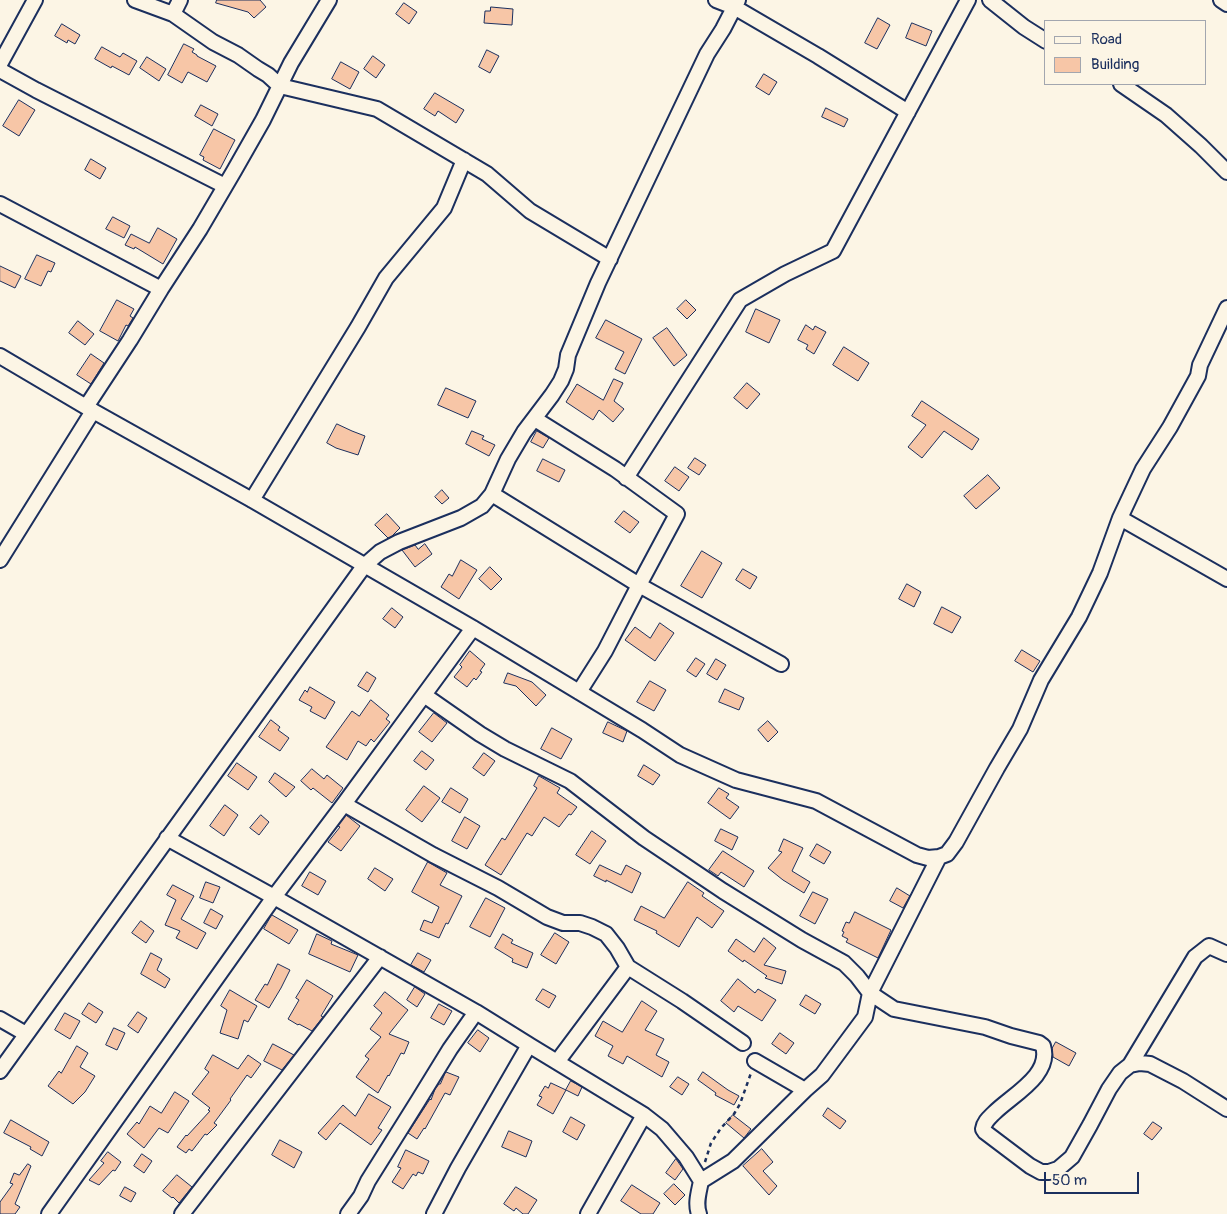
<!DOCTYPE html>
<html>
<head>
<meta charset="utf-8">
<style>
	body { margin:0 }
	#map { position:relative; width:1227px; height:1214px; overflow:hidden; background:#fcf5e5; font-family:Pangolin,sans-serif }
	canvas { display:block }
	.legend { position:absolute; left:1044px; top:20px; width:162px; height:65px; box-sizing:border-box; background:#fcf5e5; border:1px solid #a2a6af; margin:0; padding:6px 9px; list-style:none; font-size:15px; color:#1b2f5e }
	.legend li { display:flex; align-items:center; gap:10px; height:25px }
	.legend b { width:25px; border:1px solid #a2a6af }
	.scale { position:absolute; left:1044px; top:1172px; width:95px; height:22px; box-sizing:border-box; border:2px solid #1b2f5e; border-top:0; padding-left:6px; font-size:15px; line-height:18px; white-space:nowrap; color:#1b2f5e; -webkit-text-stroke:4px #fcf5e5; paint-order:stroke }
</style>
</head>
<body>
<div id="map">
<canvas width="1227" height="1214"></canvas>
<ul class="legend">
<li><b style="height:6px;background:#fcf5e5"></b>Road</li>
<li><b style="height:14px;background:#f7c6a7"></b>Building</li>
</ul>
<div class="scale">50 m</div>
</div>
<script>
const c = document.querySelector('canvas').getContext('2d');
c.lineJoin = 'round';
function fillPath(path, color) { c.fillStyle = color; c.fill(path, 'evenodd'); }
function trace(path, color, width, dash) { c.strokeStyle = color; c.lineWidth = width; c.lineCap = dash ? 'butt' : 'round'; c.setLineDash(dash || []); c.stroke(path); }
const building = new Path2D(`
	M217,0h43l6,7 -12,11 -6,-6 -32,-9z
	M404,3l13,9 -8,12 -13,-10z
	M491,7l22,2 -1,16 -28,-2 1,-12h5z
	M878,18l12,7 -13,24 -12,-6z
	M912,23l20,8 -6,15 -20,-8z
	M62,24l18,11 -5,9 -7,-4 -1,3 -12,-7z
	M184,44l10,5 -2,3 5,3v1l19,10 -9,16 -19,-10 -6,11 -14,-8z
	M102,47l18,10 3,-4 14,8 -8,14 -17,-9 -1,2 -16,-9z
	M487,50l12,6 -9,17 -11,-6z
	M373,56l12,9 -9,13 -12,-9z
	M147,57l19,12 -7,12 -19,-13z
	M341,62l18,10 -9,17 -18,-10z
	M764,74l13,8 -8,13 -13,-8z
	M435,93l29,17 -8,13 -18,-12 -3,5 -11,-7z
	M19,100l16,10 -16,26 -16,-10z
	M201,105l17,9 -6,12 -17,-10z
	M826,108l22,11 -4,8 -22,-10z
	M214,129l21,11 -15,29 -17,-9 1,-3 -4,-2z
	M91,159l15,9 -6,11 -15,-9z
	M113,217l17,9 -6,12 -18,-9z
	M158,228l19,11 -14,25 -28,-17 -1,2 -9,-4 6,-11 18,9z
	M37,255l18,8 -4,9 -3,-1 -7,15 -16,-7z
	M0,266l21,10 -6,12 -15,-7z
	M117,300l17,9 -4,7 3,2 -5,8 -2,-1 -8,16 -18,-10z
	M686,300l10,10 -9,9 -10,-10z
	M756,309l24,11 -11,23 -23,-11z
	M606,320l36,19 -17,35 -10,-5 9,-17 -28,-14z
	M78,321l16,13 -9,11 -16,-12z
	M806,325l7,5 2,-4 11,6 -12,22 -8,-5 2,-4 -10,-5z
	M667,328l20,27 -13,11 -21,-28z
	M844,347l25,16 -11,18 -25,-16z
	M91,354l13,9 -13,21 -14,-9z
	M614,379l9,4 -9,18 10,8 -11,13 -14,-12 -6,10 -27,-18 11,-18 26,16z
	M747,383l13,11 -13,15 -13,-11z
	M446,388l30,13 -8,17 -30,-13z
	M922,401l57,38 -7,11 -28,-19 -22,27 -14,-11 18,-22 -14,-9z
	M337,424l15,7 13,5 -7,19 -22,-7 -9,-5z
	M472,431l12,5 -2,3 13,6 -6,11 -23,-12z
	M537,431l12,7 -6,10 -12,-6z
	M695,458l11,7 -7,10 -11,-7z
	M543,459l22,11 -6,12 -22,-11z
	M675,467l14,10 -10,14 -14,-10z
	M988,475l12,13 -24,21 -12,-13z
	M442,490l7,8 -7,6 -7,-7z
	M624,511l15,11 -9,11 -15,-11z
	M387,514l13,14 -8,8 -4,2 -13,-13z
	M425,544l7,10 -17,13 -13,-17 13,-5 3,4z
	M702,551l20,12 -20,35 -21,-12z
	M461,560l16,10 -18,29 -18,-12 8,-13 3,2z
	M490,567l12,12 -11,11 -12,-11z
	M743,569l14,8 -7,12 -14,-9z
	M907,584l14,8 -7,15 -15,-8z
	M942,607l19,10 -9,16 -18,-9z
	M392,608l11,9 -8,11 -12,-9z
	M660,623l14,10 -19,28 -30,-21 10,-13 15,11z
	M1022,650l18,11 -7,11 -18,-11z
	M470,651l15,13 -5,7 2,1 -6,8 -2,-2 -7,9 -13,-10 8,-10 -2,-2z
	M696,658l9,6 -9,13 -9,-6z
	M716,659l10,6 -9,15 -10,-6z
	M367,672l9,6 -8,14 -10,-6z
	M508,673l24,9 14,13 -10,11 -20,-20 -12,-3z
	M650,681l16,9 -12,21 -17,-9z
	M310,687l25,15 -10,17 -15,-8 2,-4 -13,-7 6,-10 2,2z
	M725,689l19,9 -5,12 -20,-8z
	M371,700l18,15 -3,4 4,3 -16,20 -3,-3 -5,7 -8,-5 -11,19 -21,-13 26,-36 7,5z
	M434,713l13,10 -15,19 -13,-10z
	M271,720l9,7 -2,3 11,8 -9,13 -21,-14z
	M768,721l10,11 -10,10 -10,-12z
	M608,722l19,9 -4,11 -20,-9z
	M552,728l20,11 -11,20 -20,-10z
	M422,751l12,9 -8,10 -12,-9z
	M484,753l11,8 -11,15 -11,-8z
	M237,763l20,14 -9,13 -20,-14z
	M644,765l16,10 -7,10 -15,-9z
	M312,769l12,10 3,-4 16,13 -11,15 -19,-15 -2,2 -10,-9z
	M275,773l20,14 -9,10 -17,-15z
	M539,776l21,12 -3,5 20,14 -6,8 -2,-1 -10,13 -15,-10 -12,19 -5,-3 -26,42 -16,-10 17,-27 3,2 32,-52 -3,-2z
	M424,786l16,12 -18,24 -16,-12z
	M451,788l17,11 -8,14 -18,-11z
	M719,788l10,6 -3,4 13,9 -9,12 -22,-16z
	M225,805l13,10 -14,21 -14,-10z
	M261,815l8,7 -10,13 -9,-7z
	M346,815l14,11 -19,25 -13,-9 12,-15 -2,-1z
	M465,817l15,9 -13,23 -15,-8z
	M721,829l17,8 -6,13 -17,-9z
	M592,831l14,10 -16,23 -14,-9z
	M784,839l19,9 -11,23 18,11 -6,11 -21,-13 -15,-12 14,-16 -3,-1z
	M817,844l14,8 -7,12 -14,-8z
	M723,851l31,20 -10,16 -23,-15 -3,4 -9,-6z
	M428,862l19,11 -7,12 22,11 -14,28 -2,-1 -7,15 -19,-8 4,-10 8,3 7,-16 -27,-15z
	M600,865l21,10 5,-10 15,8 -9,20 -26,-13v2l-12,-6z
	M375,868l18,11 -8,12 -17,-12z
	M310,872l16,9 -8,14 -16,-9z
	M206,882l14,5 -7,16 -13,-5z
	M688,882l16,11 -2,3 22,15 -12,17 -15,-11 -18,30 -23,-14 1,-2 -23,-11 7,-14 23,12z
	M173,885l21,11 -13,23 25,14 -9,16 -21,-11 4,-7 -15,-6 11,-25 -9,-5z
	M897,888l13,8 -7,12 -13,-7z
	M813,892l15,7 -13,25 -15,-8z
	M486,898l19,10 -15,29 -20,-10z
	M211,909l12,7 -7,13 -12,-6z
	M855,912l36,18 -13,28 -32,-16 2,-3 -6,-3 2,-4 -2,-1 4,-9 3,1z
	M272,915l26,15 -9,14 -25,-15z
	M141,921l13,10 -8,12 -14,-10z
	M555,933l14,9 -13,22 -15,-9z
	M317,934l15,7 -1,3 27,11 -8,17 -41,-18z
	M503,934l10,6 -2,3 22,10 -6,15 -15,-6 1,-3 -18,-11z
	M764,938l12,10 -12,17 22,6 -4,13 -17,-6 2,-2 -23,-16 -1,2 -15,-11 8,-12 18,13z
	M151,953l11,6 -5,11 13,9 -5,9 -24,-14z
	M418,953l13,7 -7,12 -13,-7z
	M278,964l12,6 -9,18 -12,20 -14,-8 10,-16 2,1z
	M738,979l17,14 3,-4 18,11 -14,21 -24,-15 -4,6 -13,-11z
	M307,980l26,16 -12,20 2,1 -11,14 -13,-7 -1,1 -10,-6 11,-19 -3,-2z
	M415,987l10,7 -8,13 -10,-7z
	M543,989l13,7 -7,12 -13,-8z
	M230,990l27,16 -9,16 -4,-2 -6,19 -18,-6 7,-23 -6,-4z
	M385,992l23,18 -19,24 20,8 -5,12 -3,-1 -12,23 -1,-1 -10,18 -22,-16 13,-18 -4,-3 16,-19 -11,-8 12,-16 -8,-7z
	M806,995l15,9 -6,10 -15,-9z
	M642,1001l15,10 -12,19 19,9 -8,16 13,7 -7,15 -35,-21 -4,8 -15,-8 5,-10 -18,-10 8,-15 19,11z
	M89,1003l14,9 -7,11 -14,-9z
	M439,1004l13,7 -8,14 -13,-7z
	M138,1012l9,6 -9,15 -10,-7z
	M65,1013l15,8 -10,18 -15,-9z
	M114,1028l11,5 -8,17 -11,-5z
	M478,1030l11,8 -9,14 -12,-9z
	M780,1033l14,10 -8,11 -14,-10z
	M1056,1042l20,11 -7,13 -16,-9 -1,-8z
	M273,1044l21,11 -12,15 -18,-9z
	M77,1046l11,7 -8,14 15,9 -10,16 -12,12 -25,-18 11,-15 2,2z
	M213,1055l25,14 10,-14 13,9 -10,14 -4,-3 -17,24 1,1 -17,23 3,2 -10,10 -2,-1 -13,17 -3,-2 -3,4 -9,-6 9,-12 1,1 23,-25 -2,-1 2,-2 -18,-14 17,-22 -4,-3z
	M446,1072l13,5 -9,18 -5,-2 -20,36 -1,-1 -7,11 -9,-6 22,-34 1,1 4,-11 4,-5h1z
	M703,1072l25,18 11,6 -5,9 -19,-10 1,-2 -18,-13z
	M678,1077l11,7 -7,11 -12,-8z
	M571,1081l11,6 -4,9 -12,-6z
	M551,1083l15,7 -13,24 -16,-9 5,-8 -3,-1 6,-10 3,2z
	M175,1092l14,9 -21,32 -9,-5 -15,20 -17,-14 10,-12 2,2 11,-18 11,7z
	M369,1094l22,13 -13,21 4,2 -11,15 -31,-22 -14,17 -8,-7 25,-28 12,11z
	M828,1108l18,13 -6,8 -17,-13z
	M733,1115l18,14 -7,9 -18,-15z
	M571,1117l14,8 -8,15 -14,-8z
	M11,1120l38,22 -7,14 -12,-7 1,-2 -27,-14z
	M1153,1122l9,6 -10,12 -8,-6z
	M509,1131l23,10 -6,16 -24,-10z
	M280,1140l22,12 -8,16 -22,-13z
	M762,1149l11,13 -10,9 14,15 -8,9 -26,-29z
	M406,1150l23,11 -6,13 -5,-2 -2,4 -3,-2 -10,15 -11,-7 9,-14 -3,-1z
	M108,1152l13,10 -6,9 -2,-1 -14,15 -10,-5 15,-17 -3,-2z
	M142,1154l10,7 -8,12 -10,-7z
	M676,1159l7,10 -8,11 -9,-7z
	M28,1164l3,2 -16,38 5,3 -5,7h-15v-12l13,-18 -3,-1 4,-10 5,2z
	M177,1175l15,12 -13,16 -6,-6 -1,1 -9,-7z
	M674,1184l11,11 -10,10 -11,-11z
	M632,1185l28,18 -7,11h-12l-20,-13z
	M125,1187l11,6 -5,9 -11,-6z
	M516,1187l21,13 -9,14h-5l-7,-6 -2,3 -10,-7z`);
fillPath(building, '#f7c6a7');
trace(building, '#1b2f5e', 1);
const street = new Path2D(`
	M135,0l38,14 40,28 25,13 20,14 10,6 12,11 97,23 110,65 43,37 80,48
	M716,0l18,7 84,49 90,56
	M990,0l34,27 22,14
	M1221,0l6,4
	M173,14l7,-14
	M0,64l35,-64
	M0,70l36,20 189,96
	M1121,84l45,31 35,31 26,26
	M0,204l161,85
	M0,356l93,55 159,89 221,128 169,102 38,25 56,25 80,21 101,54 11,3 11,-1 8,-3 9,-12 41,-74 23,-39 21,-49 38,-63 21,-44 20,-55 23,-49 27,-42 28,-51 2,-11 27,-57
	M86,407l44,-67 31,-51 39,-60 34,-58 29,-51 28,-57 38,-63
	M535,419l80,50 62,45 -38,71 -34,66 -26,41
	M626,478l114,-178 45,-26 48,-23 135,-251
	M492,494l147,91 142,79
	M252,500l106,-173 28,-49 58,-70 20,-48
	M1120,518l107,61
	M0,560l93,-149
	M424,695l56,39 25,15 65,32 74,57 79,53 79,49 42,23 13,13 13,17 24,16 91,18 26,9 28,7 4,3c9,29 -31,49 -49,67 -5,5 -10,9 -11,16l2,3 45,34 11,6h8l9,-3 14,-12 18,-32 19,-36 11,-16 10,-8 10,-2 10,1 33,17 44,28
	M344,804l89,51 65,33 49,29 16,6h17l12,4 14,7 11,14 11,19 54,34 61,42
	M0,1019l26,15
	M529,1045l115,70 18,14 24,28 15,24c-2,11 -6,22 -2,33
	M755,1061l50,29 17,-15 43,-58 5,-24 69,-136
	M557,1062l71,-95
	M1130,1065l65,-108 14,-11 18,8
	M0,1071l364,-505 16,-14 19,-10 62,-24 21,-12 10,-12 16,-35 16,-27 28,-37 9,-14 5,-12 2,-14 30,-72 109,-229 16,-25 15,-29
	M701,1181l32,-20 72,-71
	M49,1214l225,-317 -107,-59
	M182,1214l198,-257
	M348,1214l13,-18 7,-15 50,-80 32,-52 26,-37
	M434,1214l24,-46 71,-123 -53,-33 -202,-115 70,-93 129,-176
	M588,1214l56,-99`);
trace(street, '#1b2f5e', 18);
trace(new Path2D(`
	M705,1162l6,-19 10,-15 13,-14 6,-10 11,-31`), '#1b2f5e', 2.5, [4, 4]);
trace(street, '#fcf5e5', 14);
</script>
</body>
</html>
